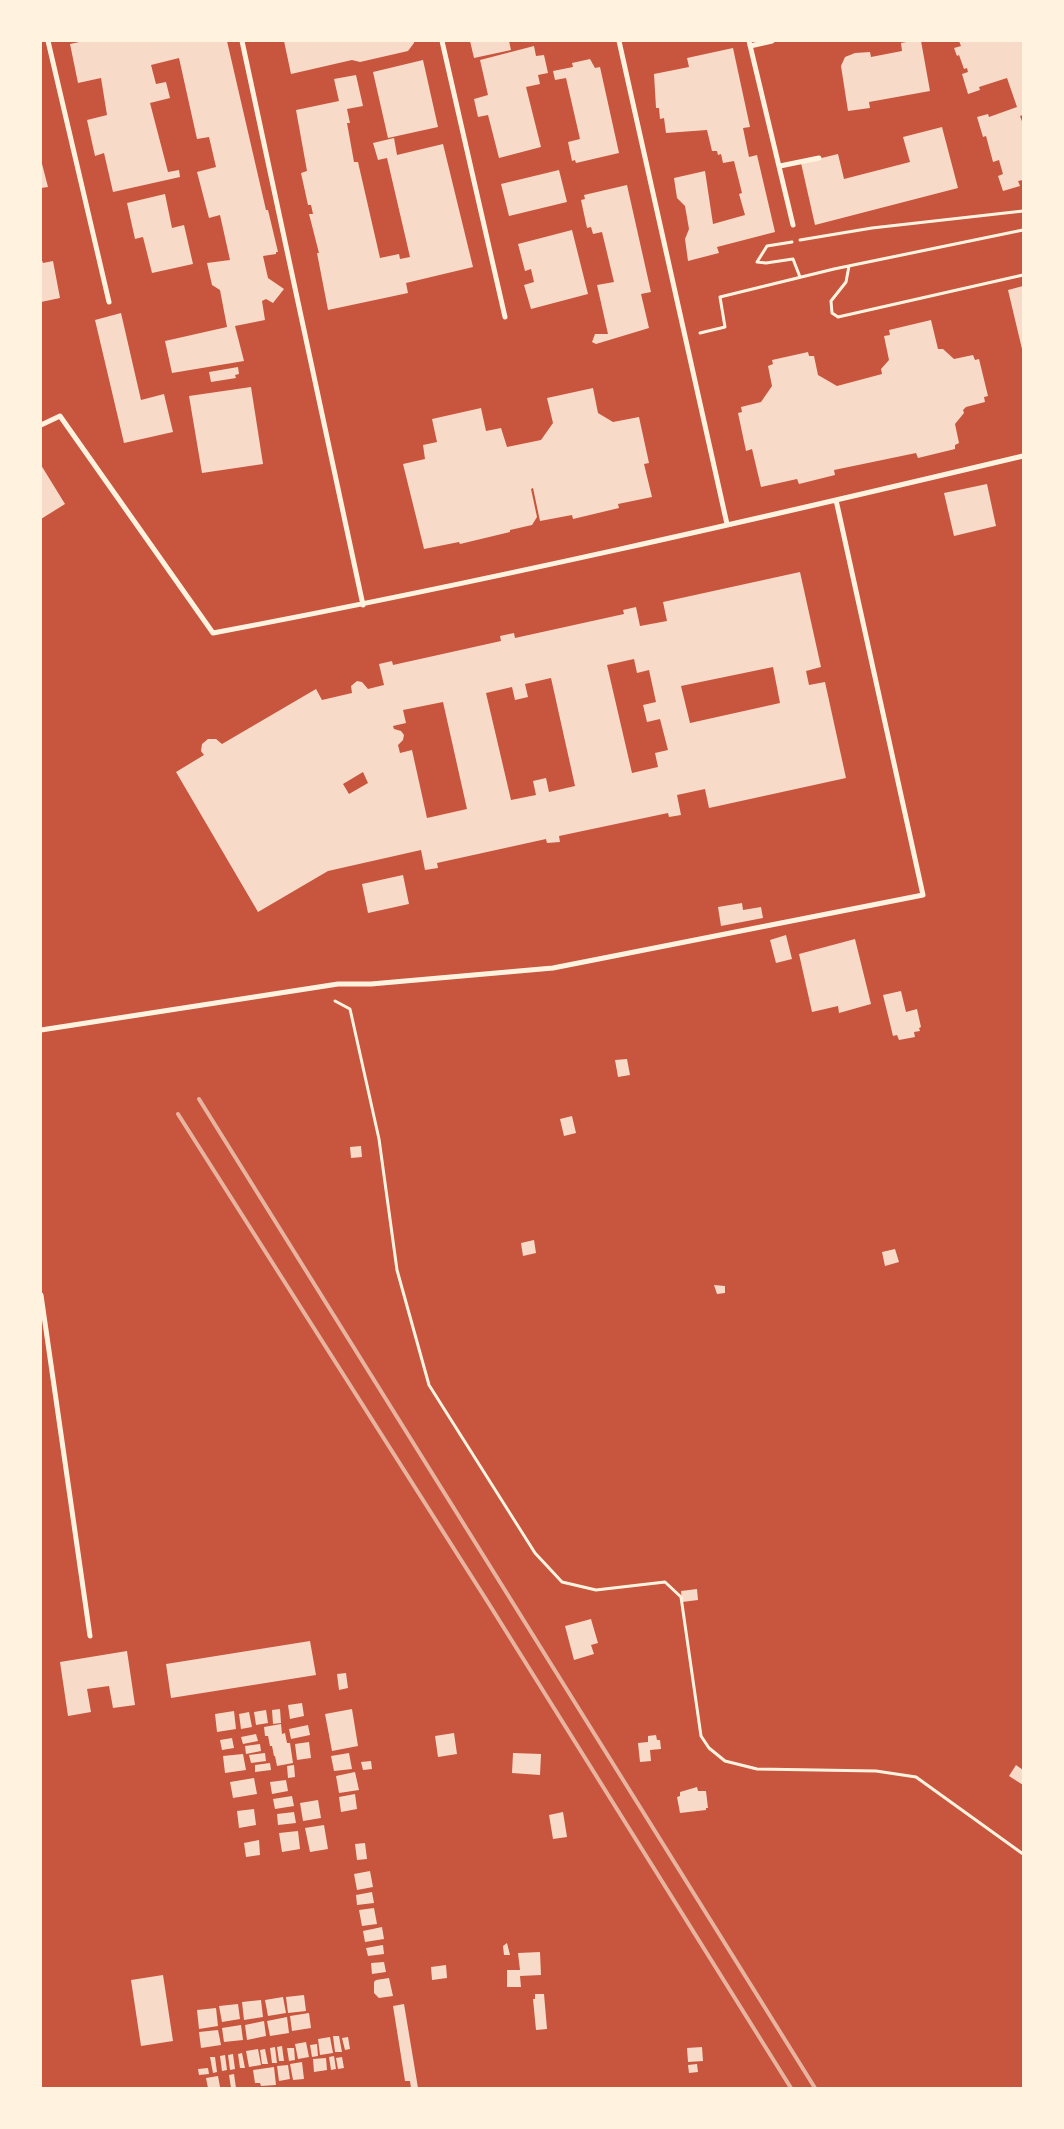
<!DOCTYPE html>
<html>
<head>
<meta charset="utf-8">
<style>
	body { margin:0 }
	#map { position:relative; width:1064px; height:2129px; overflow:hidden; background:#c8553d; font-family:"Source Serif 4",serif }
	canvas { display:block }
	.frame { position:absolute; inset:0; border:42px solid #fff3e0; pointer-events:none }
</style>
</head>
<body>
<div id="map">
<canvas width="1064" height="2129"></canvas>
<div class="frame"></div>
</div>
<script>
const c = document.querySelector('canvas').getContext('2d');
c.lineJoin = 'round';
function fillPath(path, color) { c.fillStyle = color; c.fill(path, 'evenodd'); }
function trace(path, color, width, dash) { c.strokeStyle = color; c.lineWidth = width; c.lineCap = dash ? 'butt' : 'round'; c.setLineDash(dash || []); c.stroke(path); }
fillPath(new Path2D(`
	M84,41h143l39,169h2l10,42h-2v2l-13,2 5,22 16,11 -11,14 -7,-4 -4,2 3,19 -30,6 9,35 -72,12 -7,-32 62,-14 -7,-37 -8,-5 -5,-22 23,-3 -10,-45 -11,3 -12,-46 19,-5 -7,-30 -12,2 -18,-81 -28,7 5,19 10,-2 4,16 -20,5 18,69 11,-2 1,7 -67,15 -9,-39 -9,3 -8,-36 20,-5 -6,-37 -23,5 -8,-39z
	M284,41h130v2l-6,8 -48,11 -8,-2 -61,14z
	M470,41h39l2,9 -37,8z
	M912,41h9l9,50 -61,11 1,6 -22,3 -7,-45 4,-9 10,-4 15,-1 1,5 31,-6 -1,-8z
	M959,41h64v74l-3,1 3,8v56l-5,1 2,5 -17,5 -5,-15 5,-2 -4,-14 -6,2 -7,-26 -3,1 -6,-20 11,-3 1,3 28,-10 -10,-29 -28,9 1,3 -12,4 -6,-20 6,-2 -1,-4 -3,1 -5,-14 -2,1 -3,-8 7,-2z
	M534,46l2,10 8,-1 4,18 -10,2 2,9 -14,3 15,60 -42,11 -11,-43 -10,2 -4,-18 14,-4 -8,-35z
	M733,48l17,79 -7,1 6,29 8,-2 18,77 -58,15 2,6 -31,8 -3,-22 4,-10 -4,-23 -8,-8 -3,-20 31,-7 8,53 32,-9 -6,-21 3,-1 -8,-32 -11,2 -2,-9 -3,1 -1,-4h-5l-5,-21 -41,3 -2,-15 -4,1 -1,-11h-3l-2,-34 35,-7 -2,-9z
	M590,59l5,9 5,-1 19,86 -43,10 -1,-3 -3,1 -4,-19 12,-3 -14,-61 -11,2 -2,-9 20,-4 -1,-4z
	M423,60l15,67 -50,11 -15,-66z
	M356,75l7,31 -16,3 3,14h-3l7,39h4l22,96 19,-4 1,5 10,-2 -23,-99 -9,2 -5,-17 21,-5 3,17 46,-11 30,123 -67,16 2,10 -80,17 -11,-57h2l-10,-39h4l-2,-9h-3l-7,-32 6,-2 -11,-61 43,-9 -5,-22z
	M942,127l16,61 -143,37 -14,-62 37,-9 6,25 66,-17 -7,-25z
	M41,160l7,27 -7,1z
	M559,170l8,32 -58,14 -8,-32z
	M627,185l24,107 -10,2 8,34 -53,16 -4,-2 3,-8h13l-11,-49 17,-3 -12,-50 -9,2 -2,-7 -4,1 -6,-28 4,-1 -1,-4z
	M165,194l7,34 12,-3 9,39 -41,9 -9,-36 -8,2 -8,-36z
	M572,230l16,64 -57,15 -7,-24 10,-3 -3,-13 -6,2 -7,-27z
	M41,258l2,5 10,-2 7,37 -19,4z
	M1023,286v63h-1l-14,-59z
	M121,313l20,87 23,-6 9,38 -49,11 -29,-123z
	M931,320l7,29h5l11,10 19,-4 2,5 4,-1 9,37 -4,1 1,5 -19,5 -3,3 1,3 -9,11 4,19 -4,2v4l-37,9 -2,-5 -82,17 1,5 -36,9 -2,-5 -36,8 -9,-38 -6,2 -8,-38 4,-1 -1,-5 20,-5 11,-16 -4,-20 5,-2 -1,-4 36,-8 1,4h5l4,19 19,11 45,-12 -1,-5 8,-9 -5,-24 6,-1 -1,-5z
	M238,367l1,7 -4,1 1,3 -25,4 -2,-10z
	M251,387l12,77 -61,9 -13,-77z
	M593,388l5,25 15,9 26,-5 10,46 -5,1 8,33 -34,7 1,4 -46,11 -1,-4 -32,6 -7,-33 -2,1 6,28 -5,8 -22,5v2l-50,12 -1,-2 -35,7 -21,-85 22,-5 -2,-14 14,-3 -5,-23 49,-11 5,23 15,-3 6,19 34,-7 12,-17 -6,-25z
	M41,465l24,39 -24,15z
	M987,484l9,42 -42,10 -10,-43z
	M800,572l21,95 -15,4 3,14 16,-3 21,96 -137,30 -4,-19 -28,6 4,20 -12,2 -1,-4 -109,23 1,6 -13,1 -1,-4 -109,24 1,5 -13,2 -4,-20 -93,21 -70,41 -82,-140 28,-17 -3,-4 1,-7 6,-5h8l6,5 94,-55 6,11 30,-7 -1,-7 6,-5 5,1 6,7 16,-4 -5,-21 13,-3 1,4 108,-24 -1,-5 14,-3 1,5 109,-24 -1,-4 13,-3 4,19 27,-5 -4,-19zM634,659l3,14 12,-3 7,32 -13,3 4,17 13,-3 8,31 -13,3 3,14 -26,6 -25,-108zM773,667l7,36 -90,20 -9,-37zM551,678l24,108 -26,6 -3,-14 -13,3 3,14 -25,5 -25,-107 26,-6 3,13 13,-3 -3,-13zM443,702l24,107 -40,9 -15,-68 -12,3 -2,-8 5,-5 1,-5 -3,-4 -7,-2 -1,-3 13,-3 -3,-13zM363,772l5,11 -19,11 -6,-10z
	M403,875l6,29 -41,9 -6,-29z
	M742,903l1,7 18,-3 2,11 -42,8 -3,-19z
	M786,935l6,24 -16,4 -6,-23z
	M855,939l16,65 -32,9 -1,-7 -26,6 -13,-58z
	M901,991l5,21 11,-3 4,18 -2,1 1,3 -6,1 1,5 -16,3 -2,-5 -4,1 -10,-41z
	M627,1059l3,16 -12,2 -3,-17z
	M572,1116l4,17 -12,3 -4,-17z
	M361,1146l1,11 -11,1 -1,-11z
	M534,1240l2,13 -13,3 -2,-13z
	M895,1249l4,13 -14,4 -3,-14z
	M714,1285l11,1v7l-8,1z
	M697,1589l1,11 -16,2 -1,-11z
	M591,1619l7,24 -7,2 3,9 -20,6 -9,-34z
	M310,1641l6,34 -145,23 -5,-34z
	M127,1651l8,54 -22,3 -4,-22 -22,3 4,23 -23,4 -8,-54z
	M346,1673l2,15 -9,2 -2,-16z
	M302,1703l2,13 -14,3 -2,-14z
	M280,1709l1,14 -8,1 -1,-14z
	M352,1709l6,37 -26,5 -7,-37z
	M266,1710l2,13 -12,2 -2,-13z
	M234,1711l2,18 -19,3 -2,-18z
	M249,1712l3,15 -11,2 -2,-15z
	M281,1724l1,10 3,-1 2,10h3l3,20 -16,3 -2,-10h-1l-2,-10h-2l-2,-10h-3l-1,-9z
	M308,1725l2,10 -19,4 -2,-10z
	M454,1733l3,21 -19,3 -3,-21z
	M256,1734l2,7 -15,3 -2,-7z
	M656,1735l1,5h3l1,9 -11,1 1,11 -11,1 -2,-19 10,-1v-6z
	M232,1738l2,10 -12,2 -2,-10z
	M309,1742l2,16 -14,2 -2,-16z
	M260,1744l1,7 -15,3 -1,-8z
	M265,1753l1,8 -15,2 -2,-8z
	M349,1753l3,16 -18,2 -3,-15z
	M513,1753l28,1 -1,21 -28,-2z
	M243,1754l3,16 -21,3 -2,-17z
	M371,1761l1,8 -9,1 -2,-8z
	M270,1763l1,7 -16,2v-7z
	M294,1765l1,12 -7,1 -1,-12z
	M1016,1765l7,5v15l-14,-9z
	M355,1772l4,18 -20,3 -3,-17z
	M254,1778l3,16 -24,4 -3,-16z
	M286,1780l2,11 -16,3 -2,-12z
	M697,1787l1,4h8l2,17h-2v2l-26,3 -3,-16 3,-1v-4z
	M355,1794l2,15 -16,3 -2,-15z
	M292,1796l2,10 -19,3 -2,-10z
	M318,1800l3,18 -18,3 -3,-18z
	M254,1809l2,16 -17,3 -2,-17z
	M294,1812l2,11 -18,2 -1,-11z
	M563,1812l4,25 -14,2 -4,-24z
	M324,1825l4,24 -18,3 -5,-24z
	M298,1831l2,18 -18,3 -3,-19z
	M259,1840l1,15 -14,2 -2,-14z
	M365,1843l2,16 -10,1 -2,-16z
	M370,1871l3,16 -16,3 -3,-16z
	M372,1892l2,11 -17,2 -1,-10z
	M374,1908l3,16 -15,2 -3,-16z
	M382,1927l2,12 -19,3 -2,-11z
	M507,1943l3,12h-6l-1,-9z
	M383,1945l1,9 -16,2 -2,-8z
	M540,1952l1,23 -21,1 1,11h-14v-17h13l-2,-17z
	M384,1962l2,10 -14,2 -1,-11z
	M446,1965l1,13 -15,2 -1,-13z
	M163,1975l10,66 -32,5 -10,-66z
	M389,1978l4,18 -14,2 -5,-5v-11l2,-2z
	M535,1994h9l3,35 -11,1 -3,-31h2z
	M304,1995l2,16 -18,2 -2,-16z
	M283,1997l3,16 -18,3 -3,-16z
	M261,2000l2,17 -19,3 -2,-18z
	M238,2004l2,15 -18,3 -3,-16z
	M404,2004l14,84h-7l-1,-7h-5l-12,-75z
	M216,2008l2,18 -19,3 -2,-19z
	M309,2013l2,15 -19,3 -2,-15z
	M287,2017l2,16 -19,3 -3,-15z
	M264,2021l2,15 -19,4 -2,-15z
	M241,2025l2,15 -19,2 -2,-14z
	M218,2030l3,15 -20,3 -2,-16z
	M333,2036h6l3,16h-7z
	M330,2037l3,16 -13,2 -2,-16z
	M348,2037l2,12 -5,1 -3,-12z
	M306,2042l3,15 -11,2 -3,-15z
	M317,2044l1,12 -6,1 -2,-12z
	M282,2046l2,15h-5l-2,-14z
	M275,2047l2,16h-5l-2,-15z
	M702,2047l1,14 -15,1 -1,-14z
	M287,2048h7l1,12 -6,1z
	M258,2049l3,16 -12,2 -3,-16z
	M265,2049l3,15h-6l-2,-14z
	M242,2053l3,15h-5l-2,-14z
	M233,2054l2,15 -5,1 -2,-15z
	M225,2055l2,15 -5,1 -2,-15z
	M334,2056l2,13 -5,1 -2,-13z
	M210,2057h5l2,15 -4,1z
	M342,2057l2,11 -6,1 -2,-11z
	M326,2058l1,12 -13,2 -1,-13z
	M302,2062l2,17 -11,1 -3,-16z
	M697,2064l1,8 -9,1 -1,-8z
	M288,2065l2,14 -11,2 -2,-15z
	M274,2067l2,18 -15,1 -1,-3h-5l-2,-13z
	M208,2068l1,6 -10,1 -1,-6z
	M234,2074l2,14h-5l-2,-13z
	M218,2076l2,11 -12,1 -2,-10z`), '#f7dbc8');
trace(new Path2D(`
	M800,240l72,-12 151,-17
	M792,242l-25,4 -10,16 9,1 27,-4 7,18
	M849,266l-3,16 -15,19 1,12 6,4 185,-42
	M700,333l25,-6 -5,-30 114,-28 189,-39
	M335,1001l15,8 29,130 18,131 32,115 106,168 27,29 34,8 69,-8 16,15 20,139 8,12 16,13 32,8 119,2 40,6 107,77`), '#fff3e0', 3);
trace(new Path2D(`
	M48,41l61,261
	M242,41l121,564
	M442,41l63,276
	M619,41l108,483
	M749,41l44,184
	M750,46l22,-5
	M780,166l39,-8
	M41,425l19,-9 153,217c271,-51 541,-113 810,-177
	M41,1030l297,-46h33l182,-16 370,-73 -87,-395
	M41,1295l49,341`), '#fff3e0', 5);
trace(new Path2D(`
	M199,1099l616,989
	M178,1114l311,490 302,484`), '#e9b49f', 4);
</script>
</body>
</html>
